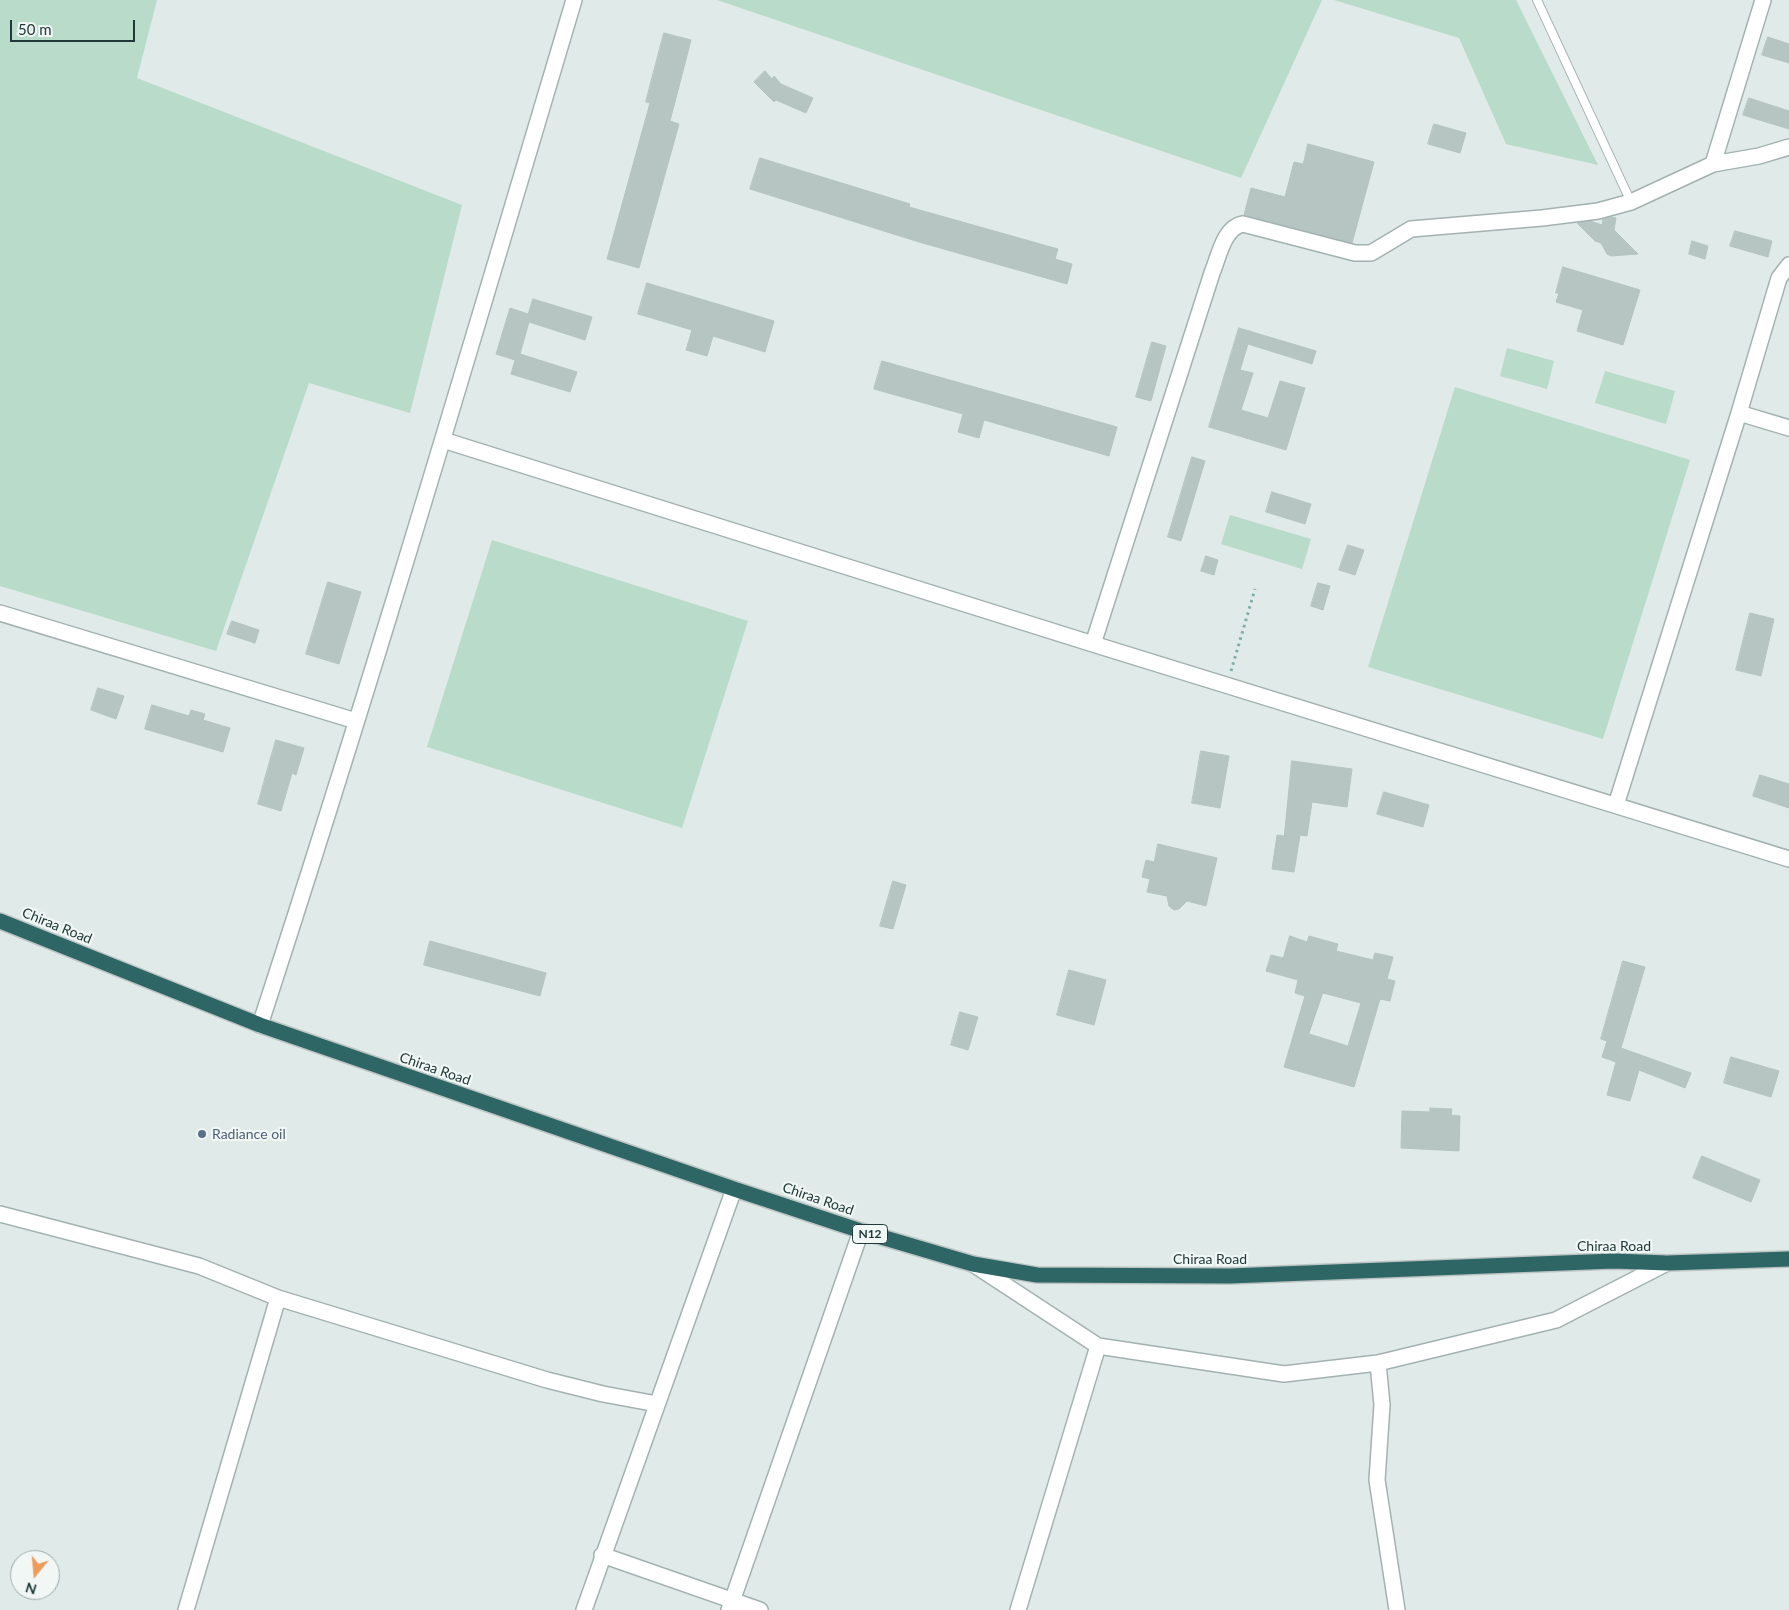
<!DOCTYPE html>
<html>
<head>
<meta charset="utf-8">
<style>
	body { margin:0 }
	#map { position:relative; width:1789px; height:1610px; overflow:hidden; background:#e0eae8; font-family:Lato,sans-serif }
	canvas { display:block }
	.north { position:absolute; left:10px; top:1550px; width:50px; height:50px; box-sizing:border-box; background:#f0f7f5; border:1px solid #9dabaa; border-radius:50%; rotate:197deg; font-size:14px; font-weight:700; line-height:20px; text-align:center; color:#213a39 }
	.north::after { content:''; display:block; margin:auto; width:18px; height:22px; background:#ed9d5b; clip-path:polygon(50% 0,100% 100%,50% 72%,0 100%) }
	.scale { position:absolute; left:10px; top:20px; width:125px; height:22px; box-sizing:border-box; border:2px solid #213a39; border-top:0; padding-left:6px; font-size:15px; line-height:18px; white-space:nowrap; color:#213a39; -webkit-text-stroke:4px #f0f7f5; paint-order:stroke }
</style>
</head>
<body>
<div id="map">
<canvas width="1789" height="1610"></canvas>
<div class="north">N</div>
<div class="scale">50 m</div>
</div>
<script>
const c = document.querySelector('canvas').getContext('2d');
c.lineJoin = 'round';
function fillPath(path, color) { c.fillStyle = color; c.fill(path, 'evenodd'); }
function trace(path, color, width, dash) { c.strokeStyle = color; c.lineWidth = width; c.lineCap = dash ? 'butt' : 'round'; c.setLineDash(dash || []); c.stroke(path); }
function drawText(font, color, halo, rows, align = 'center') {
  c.font = font + ' Lato,sans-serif'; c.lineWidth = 4.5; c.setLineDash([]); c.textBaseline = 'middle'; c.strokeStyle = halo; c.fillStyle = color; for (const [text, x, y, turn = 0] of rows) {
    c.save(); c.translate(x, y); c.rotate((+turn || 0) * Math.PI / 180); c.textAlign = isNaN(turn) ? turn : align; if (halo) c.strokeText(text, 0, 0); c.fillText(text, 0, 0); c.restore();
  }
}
fillPath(new Path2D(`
	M0,0h157l-20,78 325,127 -52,208 -101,-30 -93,268 -216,-65z
	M717,0h605l-81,178z
	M1334,0h182l82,165 -92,-21 -47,-106z
	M1507,348l47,13 -7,28 -47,-13z
	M1605,371l70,20 -9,33 -71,-21z
	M1455,387l235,73 -87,279 -235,-72z
	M1230,515l81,24 -9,30 -81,-25z
	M492,540l256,81 -66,207 -255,-81z`), '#b9dbca');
const building = new Path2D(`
	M664,33l27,7 -21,81 9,3 -40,144 -32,-9 43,-156 -4,-1z
	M1768,37l21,7v19l-27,-8z
	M765,71l7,8 2,-3 7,8 32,14 -7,15 -30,-13 -2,2 -20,-20z
	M1749,98l40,13v18l-46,-14z
	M1434,124l32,9 -6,20 -32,-9z
	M1308,144l66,18 -22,81 -108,-28 7,-27 34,9 9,-35 9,2z
	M760,158l150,46 -1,3 149,42 -3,10 17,5 -5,20 -148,-42 -169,-53z
	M1611,217l5,1 -2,12 24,24 -27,2 -4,-2 -6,-11 -6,-2 -18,-18 13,-2 12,4 1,-6z
	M1735,231l37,10 -4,16 -38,-11z
	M1692,241l16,5 -3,13 -16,-5z
	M1563,267l77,23 -17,55 -46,-14 6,-21 -27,-8 3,-9h-3z
	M647,283l127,38 -9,31 -52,-16 -6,20 -21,-6 6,-20 -54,-16z
	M533,299l59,18 -7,23 -56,-18 -9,32 57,18 -7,20 -59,-18 4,-14 -19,-6 14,-46 18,6z
	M1239,328l77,23 -4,13 -64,-20 -8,26 13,3 -12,37 27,8 12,-37 25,7 -19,62 -77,-23z
	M1152,342l14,4 -15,55 -15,-4z
	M882,361l235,66 -8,29 -125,-36 -5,18 -21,-6 5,-18 -89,-25z
	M1192,457l13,4 -24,80 -13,-4z
	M1272,492l39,12 -6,20 -39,-12z
	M1348,545l16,5 -9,25 -16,-5z
	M1206,556l12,4 -4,15 -13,-4z
	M328,582l33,10 -22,72 -33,-10z
	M1318,583l12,3 -7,24 -12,-4z
	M1750,613l24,6 -13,57 -25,-6z
	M232,621l27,9 -4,13 -28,-9z
	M98,688l26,8 -8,23 -25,-9z
	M152,705l37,11 2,-6 14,4 -2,6 27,8 -7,24 -78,-23z
	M276,740l28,8 -8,27 -4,-2 -11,38 -23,-7z
	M1201,751l28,5 -9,52 -28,-5z
	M1292,761l60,8 -5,38 -35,-5 -5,34 -7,-1 -6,37 -22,-3 5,-34 7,1z
	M1760,775l29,9v24l-36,-12z
	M1384,792l45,13 -6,22 -46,-13z
	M1158,844l59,14 -11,48 -19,-5 -8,8 -5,1 -5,-4 -2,-10 -20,-4 3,-13 -8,-2 4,-17 8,2z
	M893,881l13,4 -13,44 -13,-3z
	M1290,936l17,6 2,-6 29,8 -2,7 37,9 2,-7 18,4 -6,22 8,2 -5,20 -10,-2 -26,88 -70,-20 21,-71 -10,-3 3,-13 -32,-9 5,-16 12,3zM1323,993l38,10 -13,43 -39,-12z
	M430,941l116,32 -6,23 -116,-31z
	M1623,961l22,6 -24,81 70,25 -6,15 -46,-18 -9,31 -23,-6 9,-33 -14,-5 5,-16 -6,-2z
	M1069,970l37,10 -12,45 -37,-10z
	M960,1012l18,5 -10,33 -17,-5z
	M1731,1057l48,14 -8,26 -47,-14z
	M1430,1108l22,1 -1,6 9,1 -1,35 -58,-3 1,-37 28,1z
	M1702,1156l58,24 -9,22 -58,-24z`);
fillPath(building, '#b6c5c2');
trace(building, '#b3c4c0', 1);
const lane = new Path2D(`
	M1537,0l94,202`);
const street = new Path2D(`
	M1713,164l50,-164
	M1739,413l40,-135 10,-13
	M443,440l650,204 696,215
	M0,613l356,108
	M1093,644l119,-371c7,-17 12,-46 31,-49l112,29h16l40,-24 131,-11 56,-7 33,-9 82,-38 46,-8 30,-9
	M1616,805l123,-392 50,15
	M260,1025c111,-340 212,-683 314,-1025
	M0,1214l199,52 79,32 269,82 56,14 54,10
	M973,1264l125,82 186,28 94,-11 178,-43 111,-57
	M1378,1363l4,42 -5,75 20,130
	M602,1555l158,55
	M186,1610l92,-312
	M584,1610l150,-421
	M729,1610l132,-379
	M1018,1610l80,-264`);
const highway = new Path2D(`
	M0,921l260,104 474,164 127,42 112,33 64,11 193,1 384,-15 53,2 122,-4`);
trace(lane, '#a3b2b0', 10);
trace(street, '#a3b2b0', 18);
trace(highway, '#bcc4c4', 18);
trace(new Path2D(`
	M1231,671l24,-82`), '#81ada8', 3, [2.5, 4]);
trace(lane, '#fff', 8);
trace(street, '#fff', 15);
trace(highway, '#2e6565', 15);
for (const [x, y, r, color] of [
	[202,1134,5,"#5c6f8a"]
]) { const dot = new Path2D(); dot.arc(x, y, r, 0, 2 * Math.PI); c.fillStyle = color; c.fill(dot); trace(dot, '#f0f7f5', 2); }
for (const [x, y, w] of [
	[870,1234,35]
]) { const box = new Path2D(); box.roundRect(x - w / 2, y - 9.5, w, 19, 4); c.fillStyle = '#f0f7f5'; c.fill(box); trace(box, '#213a39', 1); }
drawText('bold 12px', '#213a39', null, [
	["N12",870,1234]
]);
drawText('14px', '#213a39', '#f0f7f5', [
	["Chiraa Road",57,926,22],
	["Chiraa Road",435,1069,19],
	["Chiraa Road",818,1199,19],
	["Chiraa Road",1614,1246],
	["Chiraa Road",1210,1259]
]);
drawText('14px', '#4e5e75', '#f0f7f5', [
	["Radiance oil",212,1134]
], 'left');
</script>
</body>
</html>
